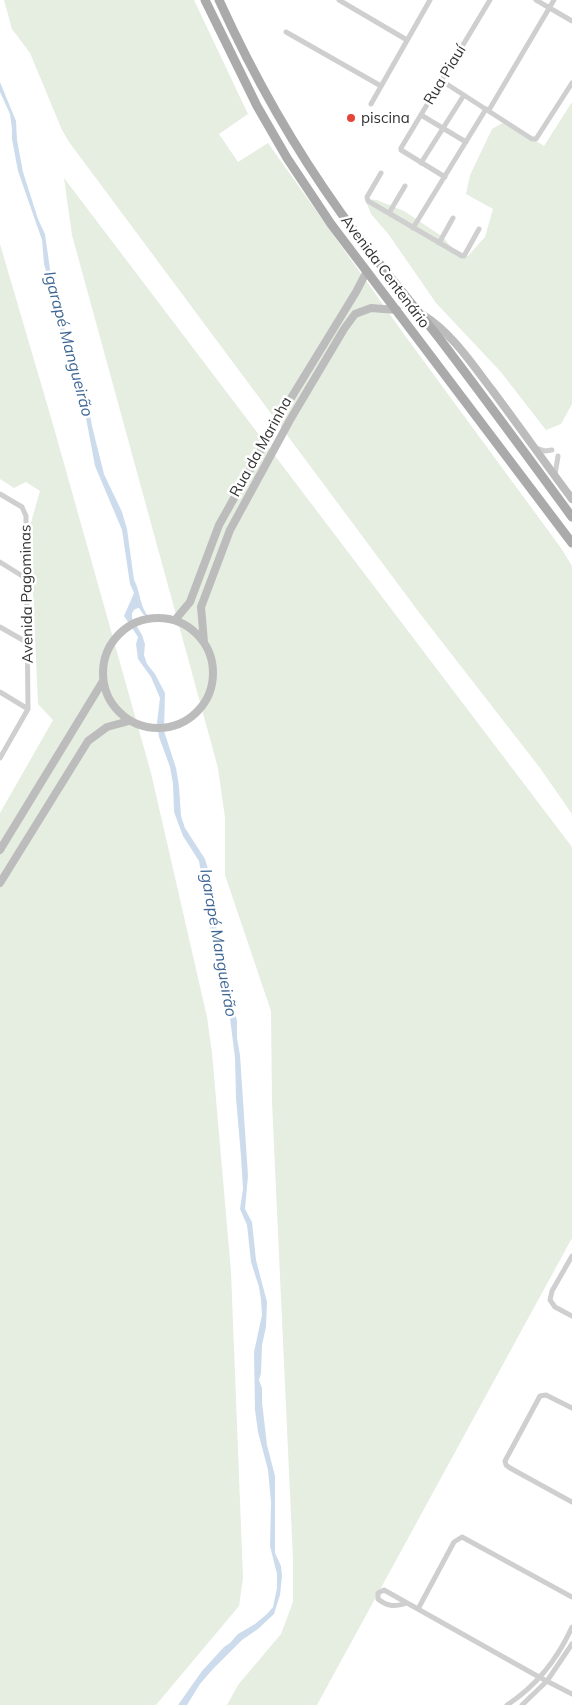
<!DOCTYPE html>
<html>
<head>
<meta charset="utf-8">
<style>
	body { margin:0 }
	canvas { display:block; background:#fff }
</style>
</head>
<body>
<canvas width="572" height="1705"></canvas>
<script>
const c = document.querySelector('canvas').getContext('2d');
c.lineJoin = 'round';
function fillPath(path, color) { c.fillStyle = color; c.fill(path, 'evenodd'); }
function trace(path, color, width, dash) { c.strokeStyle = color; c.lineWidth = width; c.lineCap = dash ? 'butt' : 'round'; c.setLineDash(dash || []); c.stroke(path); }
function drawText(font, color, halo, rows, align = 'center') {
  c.font = font + ' Mulish,sans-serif'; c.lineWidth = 5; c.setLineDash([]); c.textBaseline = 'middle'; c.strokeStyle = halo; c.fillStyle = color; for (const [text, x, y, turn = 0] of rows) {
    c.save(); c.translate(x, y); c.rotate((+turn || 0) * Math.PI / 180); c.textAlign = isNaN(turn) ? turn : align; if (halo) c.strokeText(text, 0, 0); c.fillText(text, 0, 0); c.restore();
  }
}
fillPath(new Path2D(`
	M4,0h190l54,114 -29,20 19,28 30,-19 138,194 155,211 11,18v248l-32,-46 -122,-157 -349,-469 -7,-12 -32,-77 -18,-24z
	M572,102v302l-11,20 -15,6 -46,-59 -64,-68 -47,-68 -18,-21 -6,-15 12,1 27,11 39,26 8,10 17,9 17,-19 8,-28 -27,-15 4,-19 22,-46 14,-8 38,25z
	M64,178l508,669v391l-255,467h-90l11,-20 43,-51 12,-32v-43l-21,-457 -1,-91 -46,-136v-57l-7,-50 -146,-533z
	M0,244l54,184 97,345 56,244 5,36 19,219 12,306 -4,28 -83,99h-156v-892l53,-93 -15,-16 -8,-178 10,-35 -14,-9 -12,6 -14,-9z`), '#e5eee0');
fillPath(new Path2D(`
	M0,82l16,39 1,19 6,32 15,47 7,15 5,35 9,28 4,26 9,35 12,25 8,43 12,48 18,38 5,17 7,51c7,12 5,27 16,38l-7,-4 -4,-6 -4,1 -3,4v5l10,17 3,9 -1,11 3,9 8,10 10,19 -1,38 12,37 3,18 2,30 4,12 20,31 3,10 1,23 8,40 1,17 19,72v17l3,17 8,121 -3,33 7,13 4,38 11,42 -1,25 -4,18 -1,28 -2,7 3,8v14l5,43 8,31v77l6,13 1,10 -2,19 -6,19 -16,15 -16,11 -29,29 -13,15 -13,21h-9l24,-34 22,-24 6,-4 8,-9 17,-10 12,-10 6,-7 4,-19v-14l-7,-28 1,-44 -3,-32 -10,-38 -3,-22 -1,-58 8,-37 -1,-15 -2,-13 -8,-25 -4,-37 -7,-16 3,-20 -2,-33 -5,-58 -1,-40 -5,-40 -16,-63 -15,-94 -16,-25 -9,-24 -1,-28 -3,-17 -11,-30 -2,-14 3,-25 -9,-21 -13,-18 -2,-15 2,-7 -14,-21 10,-23 -4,-9 -8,-54 -27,-64 -15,-80 -11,-24 -6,-26 -6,-15 -3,-24 -10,-33 -2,-24 -24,-69 -6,-32v-10l-2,-15 -10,-22z`), '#cddced');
trace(new Path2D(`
	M339,0l68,40
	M536,0l36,21
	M286,32l95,54
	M442,81l90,58h4l36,-56
	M371,104l59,-104
	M489,110l65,-110
	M421,115l45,27
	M421,163l43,-68
	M381,173l-14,24 1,4 94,55h2l15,-27
	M445,177l-44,-27v-2l89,-148
	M389,213l16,-27
	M413,228l73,-119
	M439,243l14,-25
	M535,448l10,3 7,-1
	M555,475l3,-19
	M0,494l22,13 4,9 2,193
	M0,562l27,17
	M0,627l28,16
	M0,692l28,17
	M0,758l28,-49
	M572,1256l-20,35 -2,9 5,7 17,9
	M572,1408l-26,-13 -6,1 -35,65 1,4 4,3 62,34
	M407,1603c-12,4 -19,4 -29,-4v-6l6,-3 155,87 33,17
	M418,1609l36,-67 8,-5 110,60
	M507,1705c29,-19 51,-47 65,-78
	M522,1705l25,-24 25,-37`), '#cfcfcf', 5);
trace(new Path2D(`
	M423,315c28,17 49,49 69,75 27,36 53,73 80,109
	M103 673a55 55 0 1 1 110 0a55 55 0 1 1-110 0Z
	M175,620l15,-18 29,-77 61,-109 76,-124 11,-21
	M204,642l-3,-35 29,-77 60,-110 54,-91 11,-15 16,-6 26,2
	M0,850l103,-169
	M0,883l88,-142 19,-14 22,-6`), '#bcbcbc', 8);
trace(new Path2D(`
	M205,0l52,106 30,52 44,66 241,319
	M219,0c34,75 74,146 122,213 31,43 65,83 98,125 45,59 89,119 133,179`), '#aaa', 9);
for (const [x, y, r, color] of [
	[351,118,5,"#e54537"]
]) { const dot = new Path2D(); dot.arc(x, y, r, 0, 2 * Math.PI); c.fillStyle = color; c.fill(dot); trace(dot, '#fff', 2); }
drawText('15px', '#323232', '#fff', [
	["Rua Piauí",445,75,-59],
	["Avenida Centenário",385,272,53],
	["Rua da Marinha",261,447,-61],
	["Avenida Pagominas",27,594,-91]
]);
drawText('15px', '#323232', '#fff', [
	["piscina",361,118]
], 'left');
drawText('italic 16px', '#3e6695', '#fff', [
	["Igarapé Mangueirão",68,344,75],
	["Igarapé Mangueirão",218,943,80]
]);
</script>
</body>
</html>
